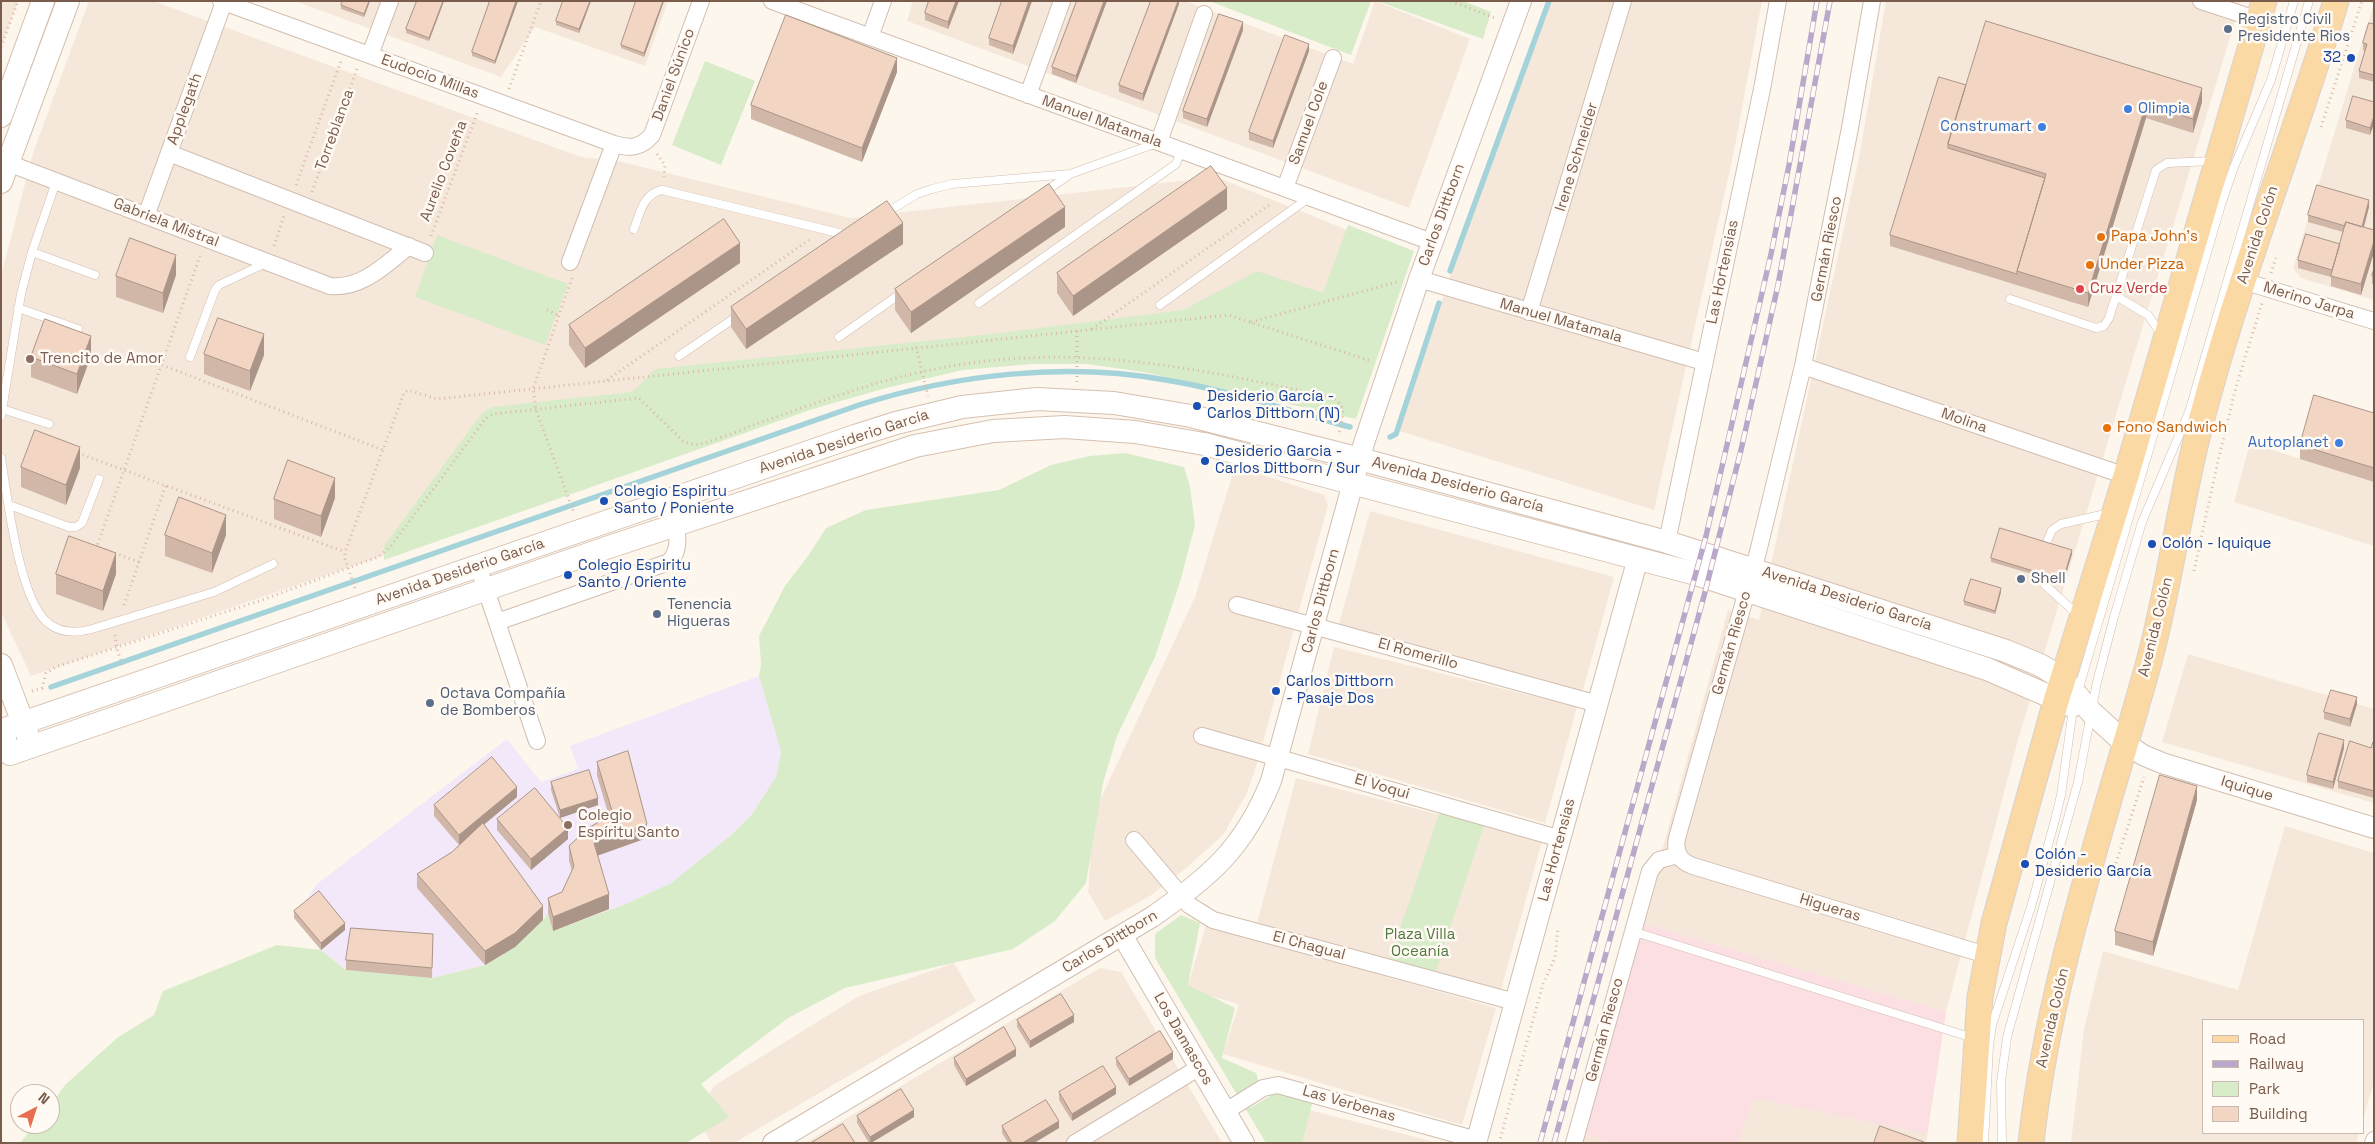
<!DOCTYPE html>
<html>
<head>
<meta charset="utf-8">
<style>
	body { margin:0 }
	#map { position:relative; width:2375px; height:1144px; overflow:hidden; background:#fdf6ec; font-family:"Space Grotesk",sans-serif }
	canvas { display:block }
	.frame { position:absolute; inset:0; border:2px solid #7a5c4d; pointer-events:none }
	.legend { position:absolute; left:2202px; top:1019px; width:162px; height:115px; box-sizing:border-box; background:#fffaf3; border:1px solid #cabbb1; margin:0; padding:6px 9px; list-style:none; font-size:15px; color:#7a5c4d }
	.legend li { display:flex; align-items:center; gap:10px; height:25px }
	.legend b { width:25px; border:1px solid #cabbb1 }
	.north { position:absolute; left:10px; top:1084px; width:50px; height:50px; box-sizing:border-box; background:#fffaf3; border:1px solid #cabbb1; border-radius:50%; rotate:40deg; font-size:14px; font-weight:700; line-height:20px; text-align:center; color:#7a5c4d }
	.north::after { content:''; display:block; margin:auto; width:18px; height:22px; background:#e76f51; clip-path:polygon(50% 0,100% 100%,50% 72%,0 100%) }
</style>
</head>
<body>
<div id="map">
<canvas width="2375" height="1144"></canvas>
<div class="frame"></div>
<ul class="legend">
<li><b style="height:6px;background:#fbd9a5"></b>Road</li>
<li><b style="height:6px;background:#b9a8c9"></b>Railway</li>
<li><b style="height:14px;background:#d8ecc9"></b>Park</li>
<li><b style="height:14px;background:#f3d5c3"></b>Building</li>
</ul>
<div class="north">N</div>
</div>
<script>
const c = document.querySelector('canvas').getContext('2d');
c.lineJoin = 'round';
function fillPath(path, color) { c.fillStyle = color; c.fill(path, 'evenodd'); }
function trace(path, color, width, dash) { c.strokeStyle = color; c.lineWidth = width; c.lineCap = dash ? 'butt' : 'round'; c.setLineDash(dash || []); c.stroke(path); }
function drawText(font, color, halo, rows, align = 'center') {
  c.font = font + ' "Space Grotesk",sans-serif'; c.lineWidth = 5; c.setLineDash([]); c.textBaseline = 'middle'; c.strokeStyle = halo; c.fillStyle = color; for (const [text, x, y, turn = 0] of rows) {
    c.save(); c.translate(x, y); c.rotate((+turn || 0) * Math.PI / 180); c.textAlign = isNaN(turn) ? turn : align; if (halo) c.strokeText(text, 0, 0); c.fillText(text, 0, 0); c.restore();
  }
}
fillPath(new Path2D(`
	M1,1h17l-17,47z
	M89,1h64l428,156 41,5 229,56 365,-41 196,79 -60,162 -165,-58 -238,2 -918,314 -30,-64v-336l32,-123z
	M295,1h373l-23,65 -110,-39 -34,50z
	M913,1h272l168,63 22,-63 95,38 -61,169 -502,-187z
	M1552,1h210l-28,150 -80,359 -255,-79 52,-158z
	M1886,1h355l-222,735 -73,276 -20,131h-344l146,-533 31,10 100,-462z
	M2374,3v297l-73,-22 -8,-10z
	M2250,443l124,39v64l-140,-44z
	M1235,466l89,29 4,10 -72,262 -10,28 -23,40 -38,34 -35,27 -45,25 -17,-29 6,-79 101,-216z
	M1370,511l244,66 -31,113 -5,2 -239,-68z
	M1334,647l243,60 -32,116 -237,-69z
	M2188,654l186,55v94l-212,-61z
	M1296,778l246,63 -41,149 -244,-67z
	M2285,826l89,27v229l-10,34v-96h-160v113h155l-3,10h-285l13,-114 19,-78 135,39z
	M1206,925l290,83 -34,117 -239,-71 16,-50 -52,-15z
	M954,963l22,38 -242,142h-23l-15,-26 18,-31 145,-90z
	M1100,968l21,4 101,171h-417z
	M1309,1110l130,33h-139z`), '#f5e8da');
fillPath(new Path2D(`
	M759,676l22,76 -5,25 -24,37 -22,22 -59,47 -45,21 -73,27 -5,-18 -33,34 -30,18 -53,13 -86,-8 -25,-20 -27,-32 23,-34 190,-145 34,43 37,-13 -8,-23z`), '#f3e8fa');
fillPath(new Path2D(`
	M1644,924l302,88 -19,122 -173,-36 -16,45h-129l-24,-10z`), '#fbdfe3');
fillPath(new Path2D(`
	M1209,1h162l-20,54z
	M1377,1h86l28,11 -8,27z
	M705,61l50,20 -34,84 -49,-20z
	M1348,225l66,26 -58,168 -213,-47 -56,-8h-55l-69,6 -77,18 -73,21 -429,151v-14l98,-133 10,-6 139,-15 8,-6 16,-17 337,-35 191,-24 74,-39 66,22z
	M437,235l131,49 -23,61 -130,-48z
	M1125,453l59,14 6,20 5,38 -15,57 -25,75 -38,79 -14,47 -17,100 -31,38 -42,28 -168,39 -57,30 -87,66 28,33 -43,26h-666l16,-19h14v-18l15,-21 52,-47 37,-23 9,-24 114,-46 44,5 25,20 86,8 53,-13 30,-18 28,-27 5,-7 5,18 73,-27 45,-21 59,-47 22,-22 24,-37 5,-25 -22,-76 2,-12 -2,-28 26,-50 23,-30 18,-28 40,-18 133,-20 52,-25 39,-9z
	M1445,797l44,13 -54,164 -46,-13z
	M1181,915l19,8 -12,62 47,23 -13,50 34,15 4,13 -16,11 6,11 25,-15 38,7 -11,43h-36l-111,-185v-24z`), '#d8ecc9');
trace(new Path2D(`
	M1450,271l99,-270
	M1390,437l6,-3 43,-131
	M51,687l808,-282c98,-31 206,-43 307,-25 62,10 123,31 184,47`), '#a5d3da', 5.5);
const service = new Path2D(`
	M1043,193l26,-18
	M886,213l31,-19 15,-5 20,-5 118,-10 87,-31
	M634,229c6,-16 9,-35 28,-39l185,45
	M32,252l63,23
	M2116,296l32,19 13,19
	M2010,299l86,29 8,-2 5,-8 47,-148 11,-7 46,-2
	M979,303l197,-139 5,-14
	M1160,305l150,-108
	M18,308l60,21
	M839,337l64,-45
	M679,356l60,-41
	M190,357l25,-67 4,-5 47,-22
	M2,409l47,15
	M1,416l20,-122 11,-42 24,-70
	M1,458c6,37 18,142 47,165 13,11 29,10 44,6l122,-37 59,-28
	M9,505l60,22h7l6,-4 17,-44
	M2045,546l7,-16 9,-6 49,-11
	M2039,576l6,9 33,30
	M2078,691l143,-486 13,-38 37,-87 23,-79
	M1632,931l341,107
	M1984,1143l5,-97 3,-21 39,-118 24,-87 6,-25 12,-86
	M2002,1143l-1,-61 6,-45 71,-255 19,-100 17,-65 28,-95 47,-110 120,-411`);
const minor = new Path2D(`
	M221,1l393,143c16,5 27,4 38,-9l49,-134
	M772,1l660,241
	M1872,1l-22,127 -47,238 -45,186 -81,286c-3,14 3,24 16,28l293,89
	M2201,1l58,19
	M870,37l13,-36
	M370,55l20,-54
	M1028,95l34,-94
	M1159,142l45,-128
	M169,153l256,100
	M1,166l7,-3 322,123c32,3 55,-21 79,-40
	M1285,188l48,-130
	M146,216l78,-214
	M570,262l44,-118
	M1419,279l285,83
	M2243,281l131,40
	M1529,312l94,-311
	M1803,366l323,110
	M1667,542l95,-453 16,-88
	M478,566l59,175
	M1237,605l361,99
	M497,622l172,-60c17,-17 4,-42 -2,-61
	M1202,736l359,103
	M1134,840l55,65 24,15 302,82
	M1226,1111l37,-23 15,-3 199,55
	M1075,1143l125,-76
	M1574,1143l76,-272 9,-11 19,-5
	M2373,1143l1,-3`);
const tertiary = new Path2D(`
	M2125,743l18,12 19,8 212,65
	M1122,935l122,208
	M773,1143l379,-226c58,-40 92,-69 119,-136l93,-338 55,-164 102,-278
	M1476,1143l162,-585`);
const secondary = new Path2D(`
	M1,116l42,-115
	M1,182l67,-181
	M1,665l27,71
	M1,729l9,25 596,-206 309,-102 78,-15 72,-4 70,5 69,12 492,130 291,95 85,37
	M2,730l853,-294 41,-13 66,-16 75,-8 77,4 77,13 169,43 307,83 339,109 34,14 23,14 29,34 33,30`);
const primary = new Path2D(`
	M1970,1143l10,-146 14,-74 62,-222 70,-225 138,-475
	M2031,1143c18,-165 75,-325 119,-485 22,-84 32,-171 56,-255 37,-136 89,-267 130,-402`);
trace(service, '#d1beb0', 9);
trace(minor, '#d1beb0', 18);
trace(tertiary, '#d1beb0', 22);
trace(secondary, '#d6c0b0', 24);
trace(primary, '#dad1cd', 27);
trace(new Path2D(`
	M1451,1l44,17
	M1,47l17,-46
	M509,89l32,-88
	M2321,127l41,-126
	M657,154l8,11 -1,12
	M296,185l45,-124
	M312,192l45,-123
	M431,236l47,-125
	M274,246l10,-30
	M2271,273l5,-15
	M572,278l-39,111 3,21 38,103
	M547,310l13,6
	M1251,322l146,-40
	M1092,329l180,-126
	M916,347l12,49
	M162,365l221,85
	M607,380l202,-140
	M1077,382v-51
	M78,453l267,99
	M96,546l43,16
	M96,549l105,-296
	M2194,571l24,-110 18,-74 26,-84
	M355,588l-10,-29v-7l59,-159 4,-3 29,9 791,-84 143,46
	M124,605l42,-120
	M115,635l2,14 6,18
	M32,691l10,-3 4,-15 10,-6 206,-67 116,-43 13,-11 95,-128 7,-4 146,-16 44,43 12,4c21,-4 42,-14 61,-21 47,-16 93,-34 140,-46 156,-41 281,-14 435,19 16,7 12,21 8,36
	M2116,863l28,-86
	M1499,1143l44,-159 12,-26 3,-31`), '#d9b8a5', 3, [1, 4]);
trace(service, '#fff', 8);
trace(minor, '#fff', 16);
trace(tertiary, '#fff', 20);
trace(secondary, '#fff', 22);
trace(primary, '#fbd9a5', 25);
const rail = new Path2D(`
	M1540,1143l166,-607 65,-282 18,-89 28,-164
	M1554,1143l150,-547 37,-146 37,-165 52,-284`);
trace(rail, '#b9a8c9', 5.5);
trace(rail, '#fffaf3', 4, [11]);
fillPath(new Path2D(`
	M370,1l-6,16 -23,-8v-4z
	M417,1h27l-15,40 -23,-8v-4z
	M490,1h28l-23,63 -23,-8v-4z
	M591,1l-12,32 -23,-8v-4z
	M664,1l-20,56 -23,-9v-3z
	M929,1h30l-11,28 -23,-9v-7z
	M1032,1l-19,53 -24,-9v-7z
	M1077,1h30l-31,82 -24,-9v-7z
	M1179,1v3l-36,97 -24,-9v-7z
	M2374,24v58l-15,-4v-7l6,-20 -2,-1v-7z
	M1243,30l-36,97 -24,-9v-7z
	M1309,51l-36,97 -24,-8v-8z
	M897,72l-35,90 -111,-43v-14z
	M1966,85l236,17 -9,31 -47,-15 -58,189 -198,-61v-11z
	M2374,102l-4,33 -24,-7v-8z
	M2369,207l-5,20 10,3v22l-13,43 -30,-9v-9l-33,-9v-8l42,-16 3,-12 -35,-10v-7z
	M1227,209l-154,107 -16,-23v-20z
	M1065,227l-154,106 -16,-23v-21z
	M903,244l-157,105 -15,-22v-20z
	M740,263l-155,105 -16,-23v-20z
	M2374,269v15h-2v-8z
	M176,275l-13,38 -47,-16v-21z
	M204,354l60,1 -14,36 -46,-17z
	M91,356l-14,38 -46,-17v-20z
	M2374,413v69l-74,-23v-14z
	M21,467l59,1 -14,37 -45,-18z
	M335,498l-14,39 -47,-18v-20z
	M165,535h61l-14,38 -47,-17z
	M2072,554l-9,29 -72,-21v-4z
	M56,574h60l-13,37 -47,-17z
	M2001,592l-6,22 -31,-9v-4z
	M2357,704l-7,23 -26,-8v-7z
	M2374,743v55l-36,-10v-7l33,-33z
	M2344,748l-11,41 -26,-7v-7z
	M597,762l50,76 -50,17 12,54 -56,22 -5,-18v-15l14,-6 10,-21 -3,-10v-15l40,-30 -12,-40z
	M551,782l47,23 -38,13 -9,-28z
	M517,797l-33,28 59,95 -28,27 -30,18 -68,-77v-14l35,-22 7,-7 -25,-29v-11z
	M2197,800l-44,156 -38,-11v-14z
	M497,819l71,20 -37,31 -34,-40z
	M294,911l51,19 -24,20 -27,-32z
	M433,934l-1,44 -86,-8v-10z
	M1017,1020l57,2 -44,26 -13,-21z
	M1016,1056l-50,30 -12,-21v-7z
	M1116,1058l57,1 -44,27 -13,-21z
	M1059,1092l57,2 -44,27 -13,-21z
	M857,1116l57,1 -43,26h-2l-12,-20z
	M1002,1126l57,2 -25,15h-26l-6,-10z`), '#d1b7a8');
fillPath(new Path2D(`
	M369,1h1l-6,16v-3z
	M443,1h1l-15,40v-3z
	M516,1h2l-23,63v-3z
	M590,1h1l-12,32v-4z
	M663,1h1l-20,56v-4z
	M956,1h3l-11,28v-7z
	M1029,1h3l-19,53v-8z
	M1104,1h3l-31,82v-7z
	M1178,1h1v3l-36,97v-7z
	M1243,22v8l-36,97v-8z
	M1309,44v7l-36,97v-7z
	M897,58v14l-35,90v-14z
	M2202,88v14l-9,31v-14z
	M2146,104v14l-58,189v-14z
	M2374,116v8l-4,11v-7z
	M1227,188v21l-154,107v-20z
	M2369,200v7l-8,30v-7z
	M1065,207v20l-154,106v-21z
	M903,223v21l-157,105v-20z
	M2374,241v11l-13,43v-11z
	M740,243v20l-155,105v-20z
	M176,255v20l-13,38v-20z
	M264,334v21l-14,36v-20z
	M91,336v20l-14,38v-20z
	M80,447v21l-14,37v-20z
	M335,478v20l-14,39v-21z
	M226,515v20l-14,38v-20z
	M2072,550v4l-9,29v-3z
	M116,553v21l-13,37v-20z
	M2001,588v4l-6,22v-3z
	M2357,697v7l-7,23v-8z
	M2344,740v8l-11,41v-7z
	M2197,786v14l-44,156v-14z
	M517,787v10l-58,48v-10z
	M598,798v7l-38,13v-8z
	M647,824v14l-53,19v-14z
	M568,828v11l-37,31v-11z
	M609,894v15l-56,22v-14z
	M543,906v14l-28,27 -30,18v-14z
	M345,923v7l-24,20v-7z
	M1074,1015v7l-44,26v-7z
	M1016,1049v7l-50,30v-7z
	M1173,1052v7l-44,27v-7z
	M1116,1087v7l-44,27v-7z
	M914,1110v7l-43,26h-1v-6z
	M1059,1121v7l-25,15h-12z`), '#aa9588');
const building = new Path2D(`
	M343,1h26l-5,13 -23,-9z
	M417,1h26l-14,37 -23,-9z
	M490,1h26l-21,60 -23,-9z
	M563,1h27l-11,28 -23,-8z
	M636,1h27l-19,52 -23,-8z
	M929,1h27l-8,21 -23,-9z
	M1002,1h27l-16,45 -24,-8z
	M1077,1h27l-28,75 -24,-9z
	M1151,1h27l-35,93 -24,-9z
	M1219,14l24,8 -36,97 -24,-8z
	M786,15l111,43 -35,90 -111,-43z
	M1986,21l216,67 -9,31 -47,-15 -58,189 -71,-22 29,-97 -98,-30z
	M2369,23l5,1v51l-15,-4 8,-27 -4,-1z
	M1285,35l24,9 -36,97 -24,-9z
	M1939,77l27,8 -18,59v4l97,30 -28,93v3l-127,-39z
	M2353,96l21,6v14l-4,12 -24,-8z
	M1211,166l16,22 -154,108 -16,-23z
	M1049,184l16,23 -154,105 -16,-23z
	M2317,185l52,15 -7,27 -16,-5 -1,4 -37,-11z
	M887,201l16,22 -157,106 -15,-22z
	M724,219l16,24 -155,105 -16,-23z
	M2346,222l28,8v11l-13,43 -30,-8z
	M2306,234l34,10 -8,26 -34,-10z
	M130,238l46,17 -13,38 -47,-17z
	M2374,269v8l-2,-1z
	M218,318l46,16 -14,37 -46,-17z
	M45,319l46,17 -14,38 -46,-17z
	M2314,395l60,18v55l-74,-23z
	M35,430l45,17 -14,38 -45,-18z
	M288,460l47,18 -14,38 -47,-17z
	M179,497l47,18 -14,38 -47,-18z
	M2000,528l72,22 -9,30 -72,-22z
	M69,536l47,17 -13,38 -47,-17z
	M1971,579l30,9 -6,23 -31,-10z
	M2331,690l26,7 -7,22 -26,-7z
	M2319,733l25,7 -11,42 -26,-7z
	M2350,741l21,7 2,-6 1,1v48l-36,-10z
	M628,751l19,73 -53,19 15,51 -56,23 -5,-19 14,-6 12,-26 -5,-20 19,-18 25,-14 -16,-52z
	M492,757l25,30 -58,48 -25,-30z
	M589,770l9,28 -38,12 -9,-28z
	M2160,775l37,11 -44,156 -38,-11z
	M535,788l33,40 -37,31 -34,-40z
	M483,823l60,83 -28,27 -30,18 -68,-77 35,-22z
	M319,891l26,32 -24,20 -27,-32z
	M351,928l82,6 -1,34 -86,-8z
	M1061,994l13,21 -44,26 -13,-21z
	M1004,1027l12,22 -50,30 -12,-21z
	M1160,1031l13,21 -44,27 -13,-21z
	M1103,1066l13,21 -44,27 -13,-22z
	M901,1089l13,21 -44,27 -13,-21z
	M1046,1100l13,21 -37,22h-10l-10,-17z
	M843,1124l12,19h-44z
	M1880,1126l44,16v1h-50z`);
fillPath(building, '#f3d5c3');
trace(building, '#aa9588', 1);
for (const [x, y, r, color] of [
	[2228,29,5,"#5c6f8a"],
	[2351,58,5,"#1a4fb4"],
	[2128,109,5,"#3f7fe0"],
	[2042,127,5,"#3f7fe0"],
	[2101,237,5,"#e8710a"],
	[2090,265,5,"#e8710a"],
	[2080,289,5,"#e0444e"],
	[30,359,5,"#8d6e63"],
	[1197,406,5,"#1a4fb4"],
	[2107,428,5,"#e8710a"],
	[2339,443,5,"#3f7fe0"],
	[1205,461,5,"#1a4fb4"],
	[604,501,5,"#1a4fb4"],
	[2152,544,5,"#1a4fb4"],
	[568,575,5,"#1a4fb4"],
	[2021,579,5,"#5c6f8a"],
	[657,614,5,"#5c6f8a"],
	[1276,691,5,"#1a4fb4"],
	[430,703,5,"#5c6f8a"],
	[568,825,5,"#8d6e63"],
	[2025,864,5,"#1a4fb4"]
]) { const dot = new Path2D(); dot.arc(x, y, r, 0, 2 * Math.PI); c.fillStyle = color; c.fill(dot); trace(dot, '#fffaf3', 2); }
drawText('15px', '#4e5e75', '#fffaf3', [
	["Registro Civil",2238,20],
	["Presidente Rios",2238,37],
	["Shell",2031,579],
	["Tenencia",667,605],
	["Higueras",667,622],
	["Octava Compañía",440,694],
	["de Bomberos",440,711]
], 'left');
drawText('15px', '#164399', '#fffaf3', [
	["32",2341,58,"right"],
	["Desiderio García -",1207,397],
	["Carlos Dittborn (N)",1207,414],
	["Desiderio Garcia -",1215,452],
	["Carlos Dittborn / Sur",1215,469],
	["Colegio Espiritu",614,492],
	["Santo / Poniente",614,509],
	["Colón - Iquique",2162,544],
	["Colegio Espiritu",578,566],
	["Santo / Oriente",578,583],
	["Carlos Dittborn",1286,682],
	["- Pasaje Dos",1286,699],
	["Colón -",2035,855],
	["Desiderio García",2035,872]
], 'left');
drawText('15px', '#7a5c4d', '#fffaf3', [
	["Daniel Súnico",674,75,-70],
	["Eudocio Millas",430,77,20],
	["Applegath",185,109,-70],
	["Manuel Matamala",1102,122,20],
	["Samuel Cole",1309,123,-70],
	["Torreblanca",335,130,-70],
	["Irene Schneider",1577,157,-73],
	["Aurelio Coveña",444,171,-69],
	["Carlos Dittborn",1442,215,-70],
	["Gabriela Mistral",166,223,21],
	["Avenida Colón",2258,235,-72],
	["Germán Riesco",1827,249,-79],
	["Las Hortensias",1723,272,-78],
	["Merino Jarpa",2309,301,17],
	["Manuel Matamala",1561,321,16],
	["Molina",1964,421,19],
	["Avenida Desiderio García",844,442,-18],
	["Avenida Desiderio García",1458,485,15],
	["Avenida Desiderio García",460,572,-19],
	["Avenida Desiderio García",1847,599,18],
	["Carlos Dittborn",1321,601,-75],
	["Avenida Colón",2156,627,-76],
	["Germán Riesco",1732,643,-74],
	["El Romerillo",1418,654,15],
	["El Voqui",1382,787,16],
	["Iquique",2247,789,17],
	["Las Hortensias",1557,850,-75],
	["Higueras",1830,908,17],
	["Carlos Dittborn",1110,942,-31],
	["El Chagual",1309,946,15],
	["Avenida Colón",2053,1018,-77],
	["Germán Riesco",1605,1030,-75],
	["Los Damascos",1183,1039,60],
	["Las Verbenas",1349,1104,16]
]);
drawText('15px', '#366cbe', '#fffaf3', [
	["Olimpia",2138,109,"left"],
	["Construmart",2032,127],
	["Autoplanet",2329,443]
], 'right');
drawText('15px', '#c56008', '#fffaf3', [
	["Papa John's",2111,237],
	["Under Pizza",2100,265],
	["Fono Sandwich",2117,428]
], 'left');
drawText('15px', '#be3a42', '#fffaf3', [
	["Cruz Verde",2090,289]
], 'left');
drawText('15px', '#785e54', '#fffaf3', [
	["Trencito de Amor",40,359],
	["Colegio",578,816],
	["Espíritu Santo",578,833]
], 'left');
drawText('15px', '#537a41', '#fffaf3', [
	["Plaza Villa",1420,935],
	["Oceanía",1420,952]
]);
</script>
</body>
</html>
